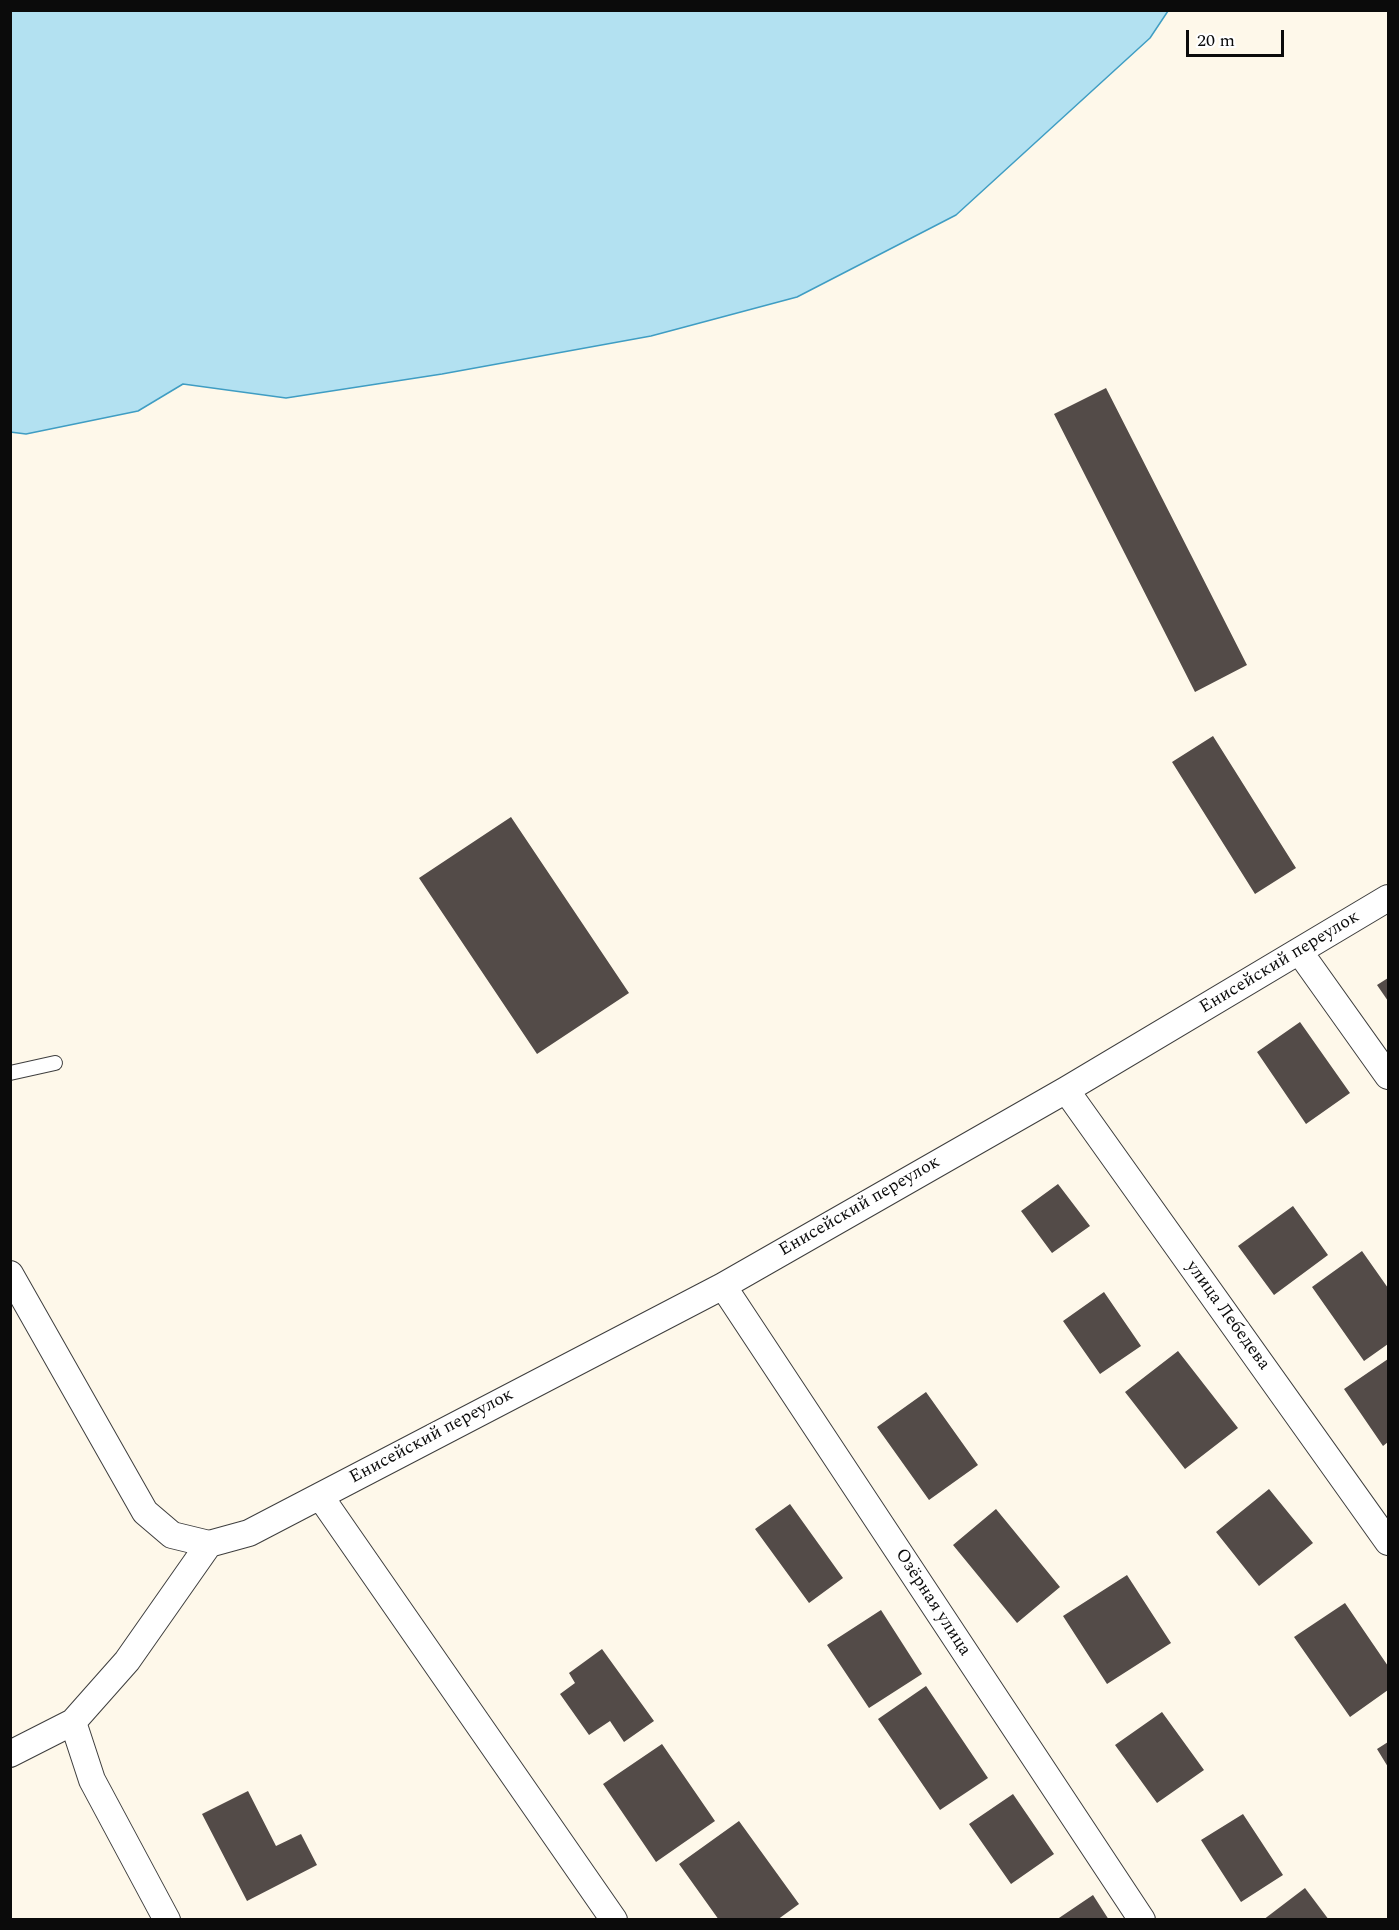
<!DOCTYPE html>
<html>
<head>
<meta charset="utf-8">
<style>
	body { margin:0 }
	#map { position:relative; width:1399px; height:1930px; overflow:hidden; background:#fef8ea; font-family:Spectral,serif }
	canvas { display:block }
	.frame { position:absolute; inset:0; border:12px solid #0b0b0b; pointer-events:none }
	.scale { position:absolute; left:1186px; top:30px; width:98px; height:27px; box-sizing:border-box; border:3px solid #0b0b0b; border-top:0; padding-left:8px; font-size:18px; line-height:21px; white-space:nowrap; color:#0b0b0b; -webkit-text-stroke:4px #fff; paint-order:stroke }
</style>
</head>
<body>
<div id="map">
<canvas width="1399" height="1930"></canvas>
<div class="frame"></div>
<div class="scale">20 m</div>
</div>
<script>
const c = document.querySelector('canvas').getContext('2d');
c.lineJoin = 'round';
function fillPath(path, color) { c.fillStyle = color; c.fill(path, 'evenodd'); }
function trace(path, color, width, dash) { c.strokeStyle = color; c.lineWidth = width; c.lineCap = dash ? 'butt' : 'round'; c.setLineDash(dash || []); c.stroke(path); }
function drawText(font, color, halo, rows, align = 'center') {
  c.font = font + ' Spectral,serif'; c.lineWidth = 6; c.setLineDash([]); c.textBaseline = 'middle'; c.strokeStyle = halo; c.fillStyle = color; for (const [text, x, y, turn = 0] of rows) {
    c.save(); c.translate(x, y); c.rotate((+turn || 0) * Math.PI / 180); c.textAlign = isNaN(turn) ? turn : align; if (halo) c.strokeText(text, 0, 0); c.fillText(text, 0, 0); c.restore();
  }
}
const water = new Path2D(`
	M11,10h1157v1l-18,27 -194,177 -159,82 -146,39 -209,38 -156,24 -103,-14 -45,27 -112,23 -16,-2z`);
fillPath(water, '#b3e1f1');
trace(water, '#3f9dc3', 1.5);
fillPath(new Path2D(`
	M1106,388l141,277 -52,27 -141,-278z
	M1213,736l83,132 -41,26 -83,-132z
	M511,817l118,176 -92,61 -118,-176z
	M1388,978v23l-11,-16z
	M1300,1022l50,71 -44,31 -49,-72z
	M1058,1184l32,42 -38,27 -31,-42z
	M1293,1206l35,49 -54,40 -36,-49z
	M1362,1251l26,37v56l-24,17 -52,-74z
	M1104,1292l37,54 -41,28 -37,-53z
	M1178,1351l60,77 -53,41 -60,-77z
	M1388,1359v83l-5,4 -39,-57z
	M926,1392l52,73 -49,35 -52,-73z
	M1269,1489l44,54 -54,43 -43,-54z
	M790,1504l53,74 -34,25 -54,-74z
	M996,1509l64,78 -43,36 -64,-78z
	M1127,1575l44,68 -64,41 -44,-68z
	M1345,1603l43,63v24l-38,27 -56,-80z
	M881,1610l41,64 -53,34 -42,-63z
	M602,1649l52,72 -30,21 -14,-21 -21,14 -29,-41 15,-11 -6,-10z
	M926,1686l62,92 -48,32 -62,-91z
	M1162,1712l42,58 -47,33 -42,-58z
	M1388,1742v25l-11,-18z
	M662,1744l53,77 -59,41 -53,-78z
	M248,1791l28,55 25,-12 16,31 -70,36 -45,-87z
	M1013,1794l41,60 -43,30 -42,-60z
	M1243,1814l40,61 -42,27 -40,-62z
	M739,1821l60,83 -22,16h-58l-40,-56z
	M1305,1888l24,32h-66z
	M1093,1895l16,25h-53z`), '#534b48');
const lane = new Path2D(`
	M10,1073l45,-10`);
const street = new Path2D(`
	M1299,951l89,125
	M1066,1090l322,452
	M10,1274l135,238 27,23 37,9 40,-11 474,-247 343,-196 322,-192
	M723,1286l419,634
	M320,1496l294,424
	M73,1722l19,58 75,140
	M10,1754l63,-32 54,-61 82,-117`);
trace(lane, '#3e3e3e', 16);
trace(street, '#3e3e3e', 28);
trace(lane, '#fff', 14);
trace(street, '#fff', 26);
drawText('18px', '#0b0b0b', '#fff', [
	["Енисейский переулок",1280,963,-31],
	["Енисейский переулок",860,1207,-30],
	["улица Лебедева",1227,1316,54],
	["Енисейский переулок",432,1437,-28],
	["Озёрная улица",932,1603,57]
]);
</script>
</body>
</html>
